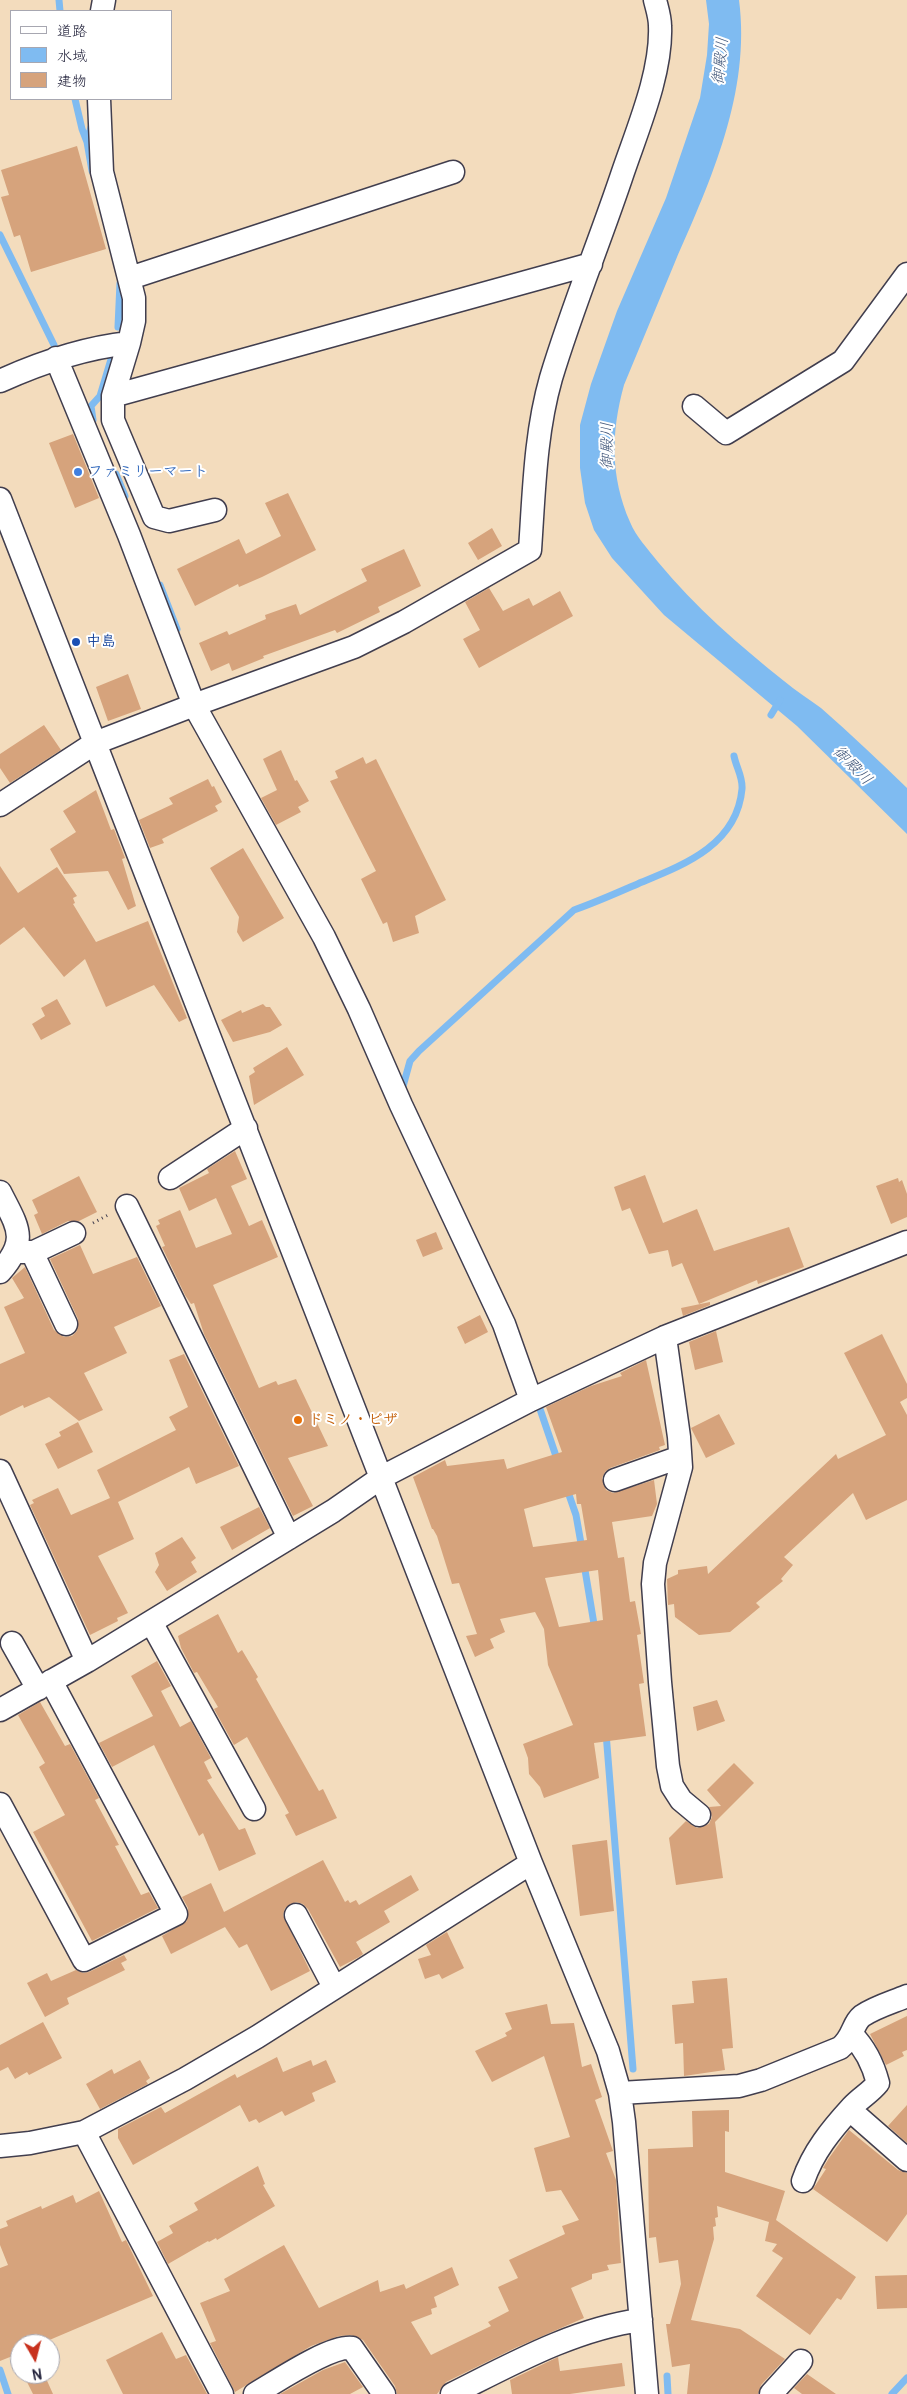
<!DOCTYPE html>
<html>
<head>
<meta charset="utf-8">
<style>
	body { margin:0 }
	#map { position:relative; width:907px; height:2394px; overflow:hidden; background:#f3dcbd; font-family:Pangolin,"Klee One",sans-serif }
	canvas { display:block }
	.legend { position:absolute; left:10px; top:10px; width:162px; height:90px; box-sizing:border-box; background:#fff; border:1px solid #a7a7b1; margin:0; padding:6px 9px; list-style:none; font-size:15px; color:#22223b }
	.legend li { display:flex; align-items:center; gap:10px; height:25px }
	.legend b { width:25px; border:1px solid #a7a7b1 }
	.north { position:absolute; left:10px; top:2334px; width:50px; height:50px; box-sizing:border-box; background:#fff; border:1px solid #a7a7b1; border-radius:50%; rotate:172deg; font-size:14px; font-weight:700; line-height:20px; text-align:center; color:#22223b }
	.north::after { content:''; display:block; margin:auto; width:18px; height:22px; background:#c8321e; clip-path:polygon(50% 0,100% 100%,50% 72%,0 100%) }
</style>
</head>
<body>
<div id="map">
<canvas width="907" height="2394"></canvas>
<ul class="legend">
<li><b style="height:6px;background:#fff"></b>道路</li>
<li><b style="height:14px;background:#7fbbf1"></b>水域</li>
<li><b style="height:14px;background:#d6a37c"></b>建物</li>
</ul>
<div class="north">N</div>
</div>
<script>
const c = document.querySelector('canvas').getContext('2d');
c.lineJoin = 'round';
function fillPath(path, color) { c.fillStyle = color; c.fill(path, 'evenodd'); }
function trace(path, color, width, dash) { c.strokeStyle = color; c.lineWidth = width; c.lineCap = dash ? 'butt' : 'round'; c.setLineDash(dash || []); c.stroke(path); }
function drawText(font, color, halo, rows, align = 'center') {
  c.font = font + ' Pangolin,"Klee One",sans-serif'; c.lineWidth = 4; c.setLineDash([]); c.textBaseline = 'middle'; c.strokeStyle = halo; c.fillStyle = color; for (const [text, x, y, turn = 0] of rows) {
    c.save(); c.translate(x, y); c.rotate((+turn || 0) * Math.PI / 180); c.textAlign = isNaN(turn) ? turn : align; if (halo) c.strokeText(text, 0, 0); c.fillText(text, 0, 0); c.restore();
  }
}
fillPath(new Path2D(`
	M706,0h33c12,92 -28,180 -64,262 -17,41 -34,82 -51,123 -13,47 -14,91 6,137 6,15 18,27 28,40 37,45 81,83 126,119 12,10 25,18 37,27 30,26 58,53 86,80v46l-110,-108 -133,-111 -52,-57 -18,-28 -9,-27 -5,-35v-43l11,-41 26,-73 49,-113 34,-100 7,-43 2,-31z`), '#7fbbf1');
trace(new Path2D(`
	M59,0l1,11
	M75,99l7,30 5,13
	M91,127l-4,15 5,29
	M0,235l54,110
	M118,327l2,-44
	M93,420l-2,-14 9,-10 12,-40
	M116,474l9,22
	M160,585l17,44
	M771,715l9,-15
	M402,1090l8,-29 9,-10 155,-141c23,-8 45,-18 68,-28 44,-18 95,-38 100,-93 1,-12 -6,-22 -8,-33
	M540,1409l18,53
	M567,1489l9,26 6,34
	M584,1564l11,66
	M606,1733l27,336
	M0,2370l8,24
	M667,2376l1,18
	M892,2394l15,-16`), '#7fbbf1', 7);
fillPath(new Path2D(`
	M77,146l29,103 -75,23 -11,-37 -6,2 -13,-40 8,-2 -8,-25z
	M73,434l26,64 -24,10 -26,-65z
	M288,493l28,57 -54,27 -23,10 -1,-3 -43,22 -18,-37 62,-30 7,15 35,-18 -16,-33z
	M492,528l10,18 -24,14 -10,-17z
	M404,549l17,37 -43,21 2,5 -43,21 -2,-3 -72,26 1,2 -32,13 -3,-8 -18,8 -12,-28 28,-12 2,4 37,-16 -1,-4 31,-11 4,11 67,-34 -6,-12z
	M489,588l14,23 26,-13 4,8 27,-15 13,25 -94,52 -16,-29 17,-9 -15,-28z
	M128,674l13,35 -33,12 -12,-34z
	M44,725l17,25 -51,33 -10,-15v-14z
	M281,750l14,31 2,-1 12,21 -11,6 3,5 -25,13 -15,-27 16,-8 -14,-31z
	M363,757l3,7 10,-5 70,141 -31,16 4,17 -26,9 -6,-20 -4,2 -22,-45 15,-8 -46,-90 8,-3 -3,-7z
	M208,779l4,8 2,-1 8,16 -7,4 3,5 -56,28 2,4 -14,5 -11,-28 34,-16 -4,-6z
	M96,790l15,40 3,-1 11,29 -3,1 14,47 -8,4 -20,-39 -44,3 -14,-25 26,-17 -13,-21z
	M243,848l41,70 -41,24 -6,-10 2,-15 -29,-49z
	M0,866l18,27 39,-26 20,29 -4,2 2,5 -2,1 23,38 52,-21 39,97 -8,4 -25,-37 -48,22 -21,-48 -21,18 -40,-50 -24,18z
	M57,999l14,25 -30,16 -9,-16 13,-8 -4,-8z
	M263,1004l3,3h4l12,18 -12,7 -37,10 -12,-22 20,-10 1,3z
	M287,1047l17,28 -50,30 -5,-29 6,-4 -2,-4z
	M235,1151l12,28 -16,7 18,40 13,-6 16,37 -65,28 46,103 17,-7 2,4 18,-6 32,67 -40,12 25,48 -20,10 -89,-182 -10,-31 -3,1 -6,-9 -23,-48 3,-1 -9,-20 4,-2 -2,-4 22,-10 16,38 36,-14 -16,-36 -27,13 -10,-23 30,-15 -2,-4z
	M645,1175l18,48 34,-14 17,42 75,-24 15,40 -46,17 -1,-4 -58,24 -17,-41 -10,4 -4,-17 -19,4 -19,-46 -8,3 -8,-24z
	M79,1176l18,36 -18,9h-11l-26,13 -8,-19 4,-2 -6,-13z
	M898,1178l1,4 3,-2 5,14v23l-16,7 -15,-38z
	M436,1232l7,17 -20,8 -7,-17z
	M80,1245l13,29 44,-17 24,49 -47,21 13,26 -43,20 19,37 -24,11 -30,-24 -25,11 -1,-3 -23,11v-52l25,-11 -21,-46 20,-9 -12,-20 13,-11 29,63 10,7 8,-1 5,-5 1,-12 -28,-60z
	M710,1302v3l-27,11 -2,-8z
	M480,1315l8,17 -23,12 -8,-17z
	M716,1331l7,31 -28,8 -6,-28z
	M882,1334l25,50v14l-7,4 7,13v85l-41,20 -13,-27 -69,64 9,8 -12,14 2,2 -27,22 4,4 -30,25 -31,3 -24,-18 -1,-13 -6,1 -1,-26 11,-5v-4l29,-4 1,8 128,-120 2,5 48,-24 -42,-82z
	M184,1354l55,112 -43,18 -7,-17 -71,35 16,37 -36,17 30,57 -11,5 1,3 -28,14 -60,-130 4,-2 -2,-3 26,-12 13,27 39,-17 -13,-28 79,-40 -7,-13 19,-10 -19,-47z
	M646,1360l19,85 -6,2 1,3 -50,18 -5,4 -3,6 4,12 7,3 41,-13 3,24 -5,12 -40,6 6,36 6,-1 6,45 5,-1 6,33 -4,1 7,48 -5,1 7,52 -52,7 5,35 -55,20 -4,-11 -11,-13 -1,-16 -5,-14 50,-19 -25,-60 -4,-36 -9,-17 -35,7 5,13 -15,7 4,9 -19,9 -9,-21 11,-2 -18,-51 -7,1 -15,-48 -4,-7h-1l-19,-52 32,-17 2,6 57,-7 3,10 55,-17 -16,-45 45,-21 31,-10 -2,-3zM576,1494l1,10h4l6,36 -54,7 -9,-38zM598,1570l5,50 -44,7 -14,-49z
	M719,1414l16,30 -29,14 -15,-30z
	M78,1422l15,30 -35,17 -13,-25 16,-8 -2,-4z
	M259,1507l11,21 -38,22 -12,-23z
	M182,1537l14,21 -5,4 6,10 -30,19 -12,-19 4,-7 -4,-12z
	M218,1614l20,39 4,-3 16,27 -2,2 63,112 4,-2 14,29 -41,18 -11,-21 4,-2 -42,-76 -13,8 -20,-36 4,-2 -21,-35 -3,1 -13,-25 -3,-12z
	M157,1661l14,25 -10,5 19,36 11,-6 20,37 -7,4 8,16 -5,2 32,50 6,-2 11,26 -37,17 -16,-38 -4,3 -45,-91 -42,22 -13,-24 54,-27 -22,-40z
	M717,1700l8,21 -28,10 -4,-24z
	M40,1702l25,44 5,-2 29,54 -4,2 24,45 -4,1 26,49 8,-3 9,16 -66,33 -59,-109 32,-17 -26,-48 6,-4 -27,-48z
	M734,1763l20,20 -39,39 8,56 -47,7 -7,-47 17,-17 11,7 12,-4 3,-7 -3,-10 12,-1 -14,-16z
	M607,1840l7,71 -34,5 -8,-71z
	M323,1860l22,42 3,-2 2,3 6,-3 3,5 52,-30 8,15 -35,21 6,11 -34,20 7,12 -4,3 -19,10 -32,-58 -5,-5 -7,-2 -11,6 -2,7 27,56 -39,20 -24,-47 -8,4 -14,-21 -54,27 -9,-18 25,-15 1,-13 -6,-11 29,-14 13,29z
	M447,1932l17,36 -22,11 -3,-5 -14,5 -7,-20 13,-4 -5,-10z
	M124,1955l3,5 -6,3 4,7 -58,28 2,6 -24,13 -18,-34 20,-10 4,8 25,-11 7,3 6,-1z
	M727,1978l6,70 -11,1 3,21 -41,6 -1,-33 -8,1 -3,-39 22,-2 -2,-22z
	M547,2004l4,20 23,-1 8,44 9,-3 11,33 -7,3 18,51 -7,2 10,27 5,83 -14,2 2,5 -17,4v5l-21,9 13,30 -69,30 -69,34 -9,12h-40l-2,-8 -32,-46 -12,-5 -12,1 -28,10 -76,46 -25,-49 6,-2 -16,-38 30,-12 -6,-12 60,-34 35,63 59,-28 2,12 24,-8 2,5 46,-22 7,18 -25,12 3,10 -6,2 1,5 -21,8 20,33 60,-29 -3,-4 21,-11 -11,-24 20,-9 -9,-18 56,-26 -3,-8 17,-6 -18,-30 -15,2 -12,-44 36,-11 -26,-81 -52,26 -17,-31 32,-15 -2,-3 7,-4 -7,-16z
	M907,2016v34l-5,2 2,4 -18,9 -16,-31z
	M43,2022l19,36 -33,17 -2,-3 -12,7 -7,-12 -8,4v-26z
	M277,2057l6,15 28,-12 2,6 13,-6 10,22 -24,11 3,8 -30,15 -3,-5 -23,12 -3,-4 -7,3 -9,-17 -107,60 -15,-27v-9l43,-22 4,6 70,-39 2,4z
	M140,2060l10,18 -4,3 2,3 -48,25 -14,-25 26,-15 2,5z
	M907,2105v38l-19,-17z
	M729,2110v22l-4,-1v41l60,19 -9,29 80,57 -15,23 -4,-2 -27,37 -54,-39 27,-38 -11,-7 5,-7 -12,-3 4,-19 -52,-16 1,11 -3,1 1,8 -3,1 1,12 -23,81 49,9 45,30 -24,26 -3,9h-71l3,-30 -18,3 -6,-43h4l11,-40 -3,-24 -19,3 -3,-26 -7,1 -1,-89 45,-2 -1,-36z
	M849,2130l49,40 9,3v41l-20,28 -74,-53 13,-20 -3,-1 6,-10z
	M258,2166l7,18 -2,1 12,21 -58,34 -1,-2 -7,4 -1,-1 -40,23 -11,-22 16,-9 -4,-7 29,-16 -4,-7z
	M99,2191l23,51 4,-2 27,56 -113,48h-20v23l-5,-12 -15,6v-93l8,-3 -8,-20v-16l8,-3 -2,-5 35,-15 1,3 31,-14 3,8z
	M907,2275v33l-30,1 -2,-33z
	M162,2332l14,27 10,-4 21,39h-84l-17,-34z
	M558,2357l2,14 62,-8 3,23 -55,8h-58l-2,-14z
	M345,2362l18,25 -13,7h-70l43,-24z
	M23,2374h21l9,20h-20z
	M807,2374l29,20h-34l-8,-6z`), '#d6a37c');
const minor = new Path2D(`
	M102,11l2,-11
	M99,99l3,73 32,126v23l-5,22
	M130,278l323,-106
	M56,358l73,177 65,170 130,232 35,72 42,96 103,219 27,76
	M0,381c42,-19 83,-33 129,-38l-16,53 478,-132
	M113,396v24l41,97 15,4 46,-11
	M694,406l32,27 117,-72 64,-87
	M0,499l531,1364 77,188 12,42 4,29 23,272
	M0,805l95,-62 99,-38 160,-58 50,-25 126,-72c4,-57 5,-116 21,-172 21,-70 49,-137 72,-206 15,-44 39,-100 37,-146 0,-9 -3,-18 -5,-26
	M170,1178l76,-50
	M0,1192c18,36 29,47 0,80
	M127,1206l162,332
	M19,1252h15l40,-19
	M32,1252l34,72
	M665,1337l14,100 2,30 -26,96 -2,21 7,98 8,84 4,20 9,14 18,15
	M0,1471l87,190
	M615,1480l65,-23
	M151,1622l103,187
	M12,1643l26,46
	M0,1710l87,-49 246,-150 49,-34 149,-77 134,-63 242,-95
	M0,1804l84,156 92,-46 -125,-233
	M296,1915l38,72
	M620,2093l119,-7 22,-6 79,-32c14,-11 12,-24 22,-32 13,-9 31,-14 45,-20
	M850,2110l57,50
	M0,2146l30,-3 54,-11
	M803,2181c10,-29 28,-51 49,-74 8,-9 18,-14 26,-24 -5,-19 -12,-34 -26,-48
	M222,2394l-138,-262 101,-53 72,-42 274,-174
	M255,2394c21,-12 75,-49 97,-46l32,46
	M452,2394c60,-30 122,-65 189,-74
	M771,2394l30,-33`);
trace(minor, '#413e4e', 25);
trace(new Path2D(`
	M93,1223l15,-8`), '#413e4e', 3, [1, 4]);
trace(minor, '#fff', 22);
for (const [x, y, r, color] of [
	[78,472,5,"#3f7fe0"],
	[76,642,5,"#1a4fb4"],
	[298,1420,5,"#e8710a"]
]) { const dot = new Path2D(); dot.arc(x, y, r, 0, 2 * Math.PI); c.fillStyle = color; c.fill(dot); trace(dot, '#fff', 2); }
drawText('bold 15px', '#366cbe', '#fff', [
	["ファミリーマート",88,472]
], 'left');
drawText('bold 15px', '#164399', '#fff', [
	["中島",86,642]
], 'left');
drawText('bold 15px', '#c56008', '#fff', [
	["ドミノ・ピザ",308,1420]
], 'left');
drawText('italic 16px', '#43587b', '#fff', [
	["御殿川",721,61,-84],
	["御殿川",608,446,-90],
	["御殿川",852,766,45]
]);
</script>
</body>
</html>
